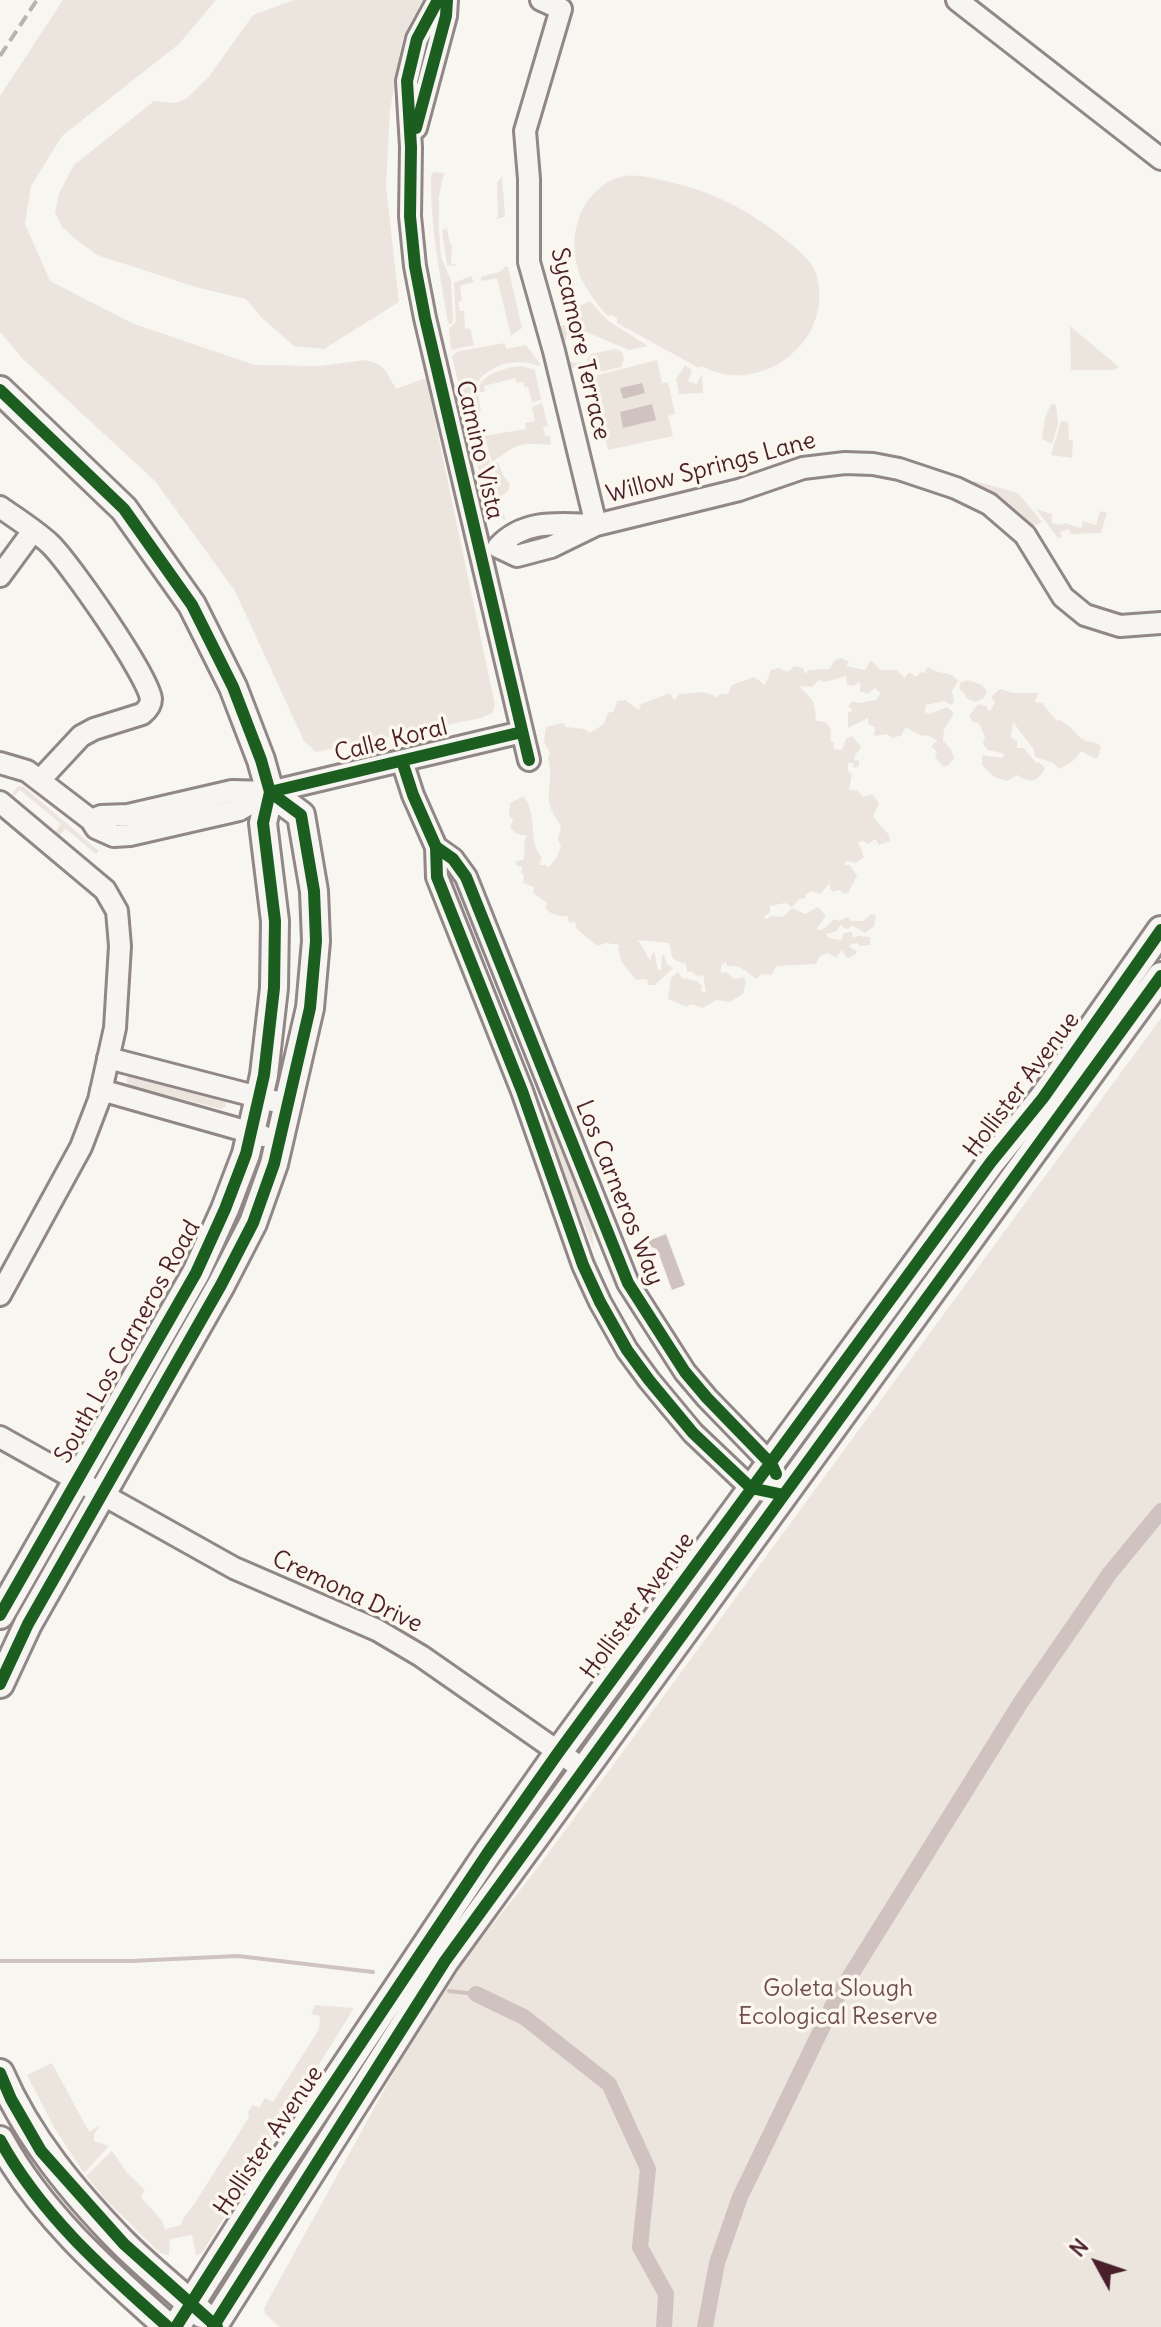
<!DOCTYPE html>
<html>
<head>
<meta charset="utf-8">
<style>
	body { margin:0 }
	#map { position:relative; width:1161px; height:2327px; overflow:hidden; background:#f8f6f0; font-family:Delius,sans-serif }
	canvas { display:block }
	.north { position:absolute; left:1057px; top:2223px; width:80px; height:80px; -webkit-text-stroke:6px #fbf7ec; paint-order:stroke; rotate:310deg; font-size:22px; font-weight:700; line-height:32px; text-align:center; color:#4a1f2b }
	.north::after { content:''; display:block; margin:auto; width:28px; height:36px; background:#4a1f2b; clip-path:polygon(50% 0,100% 100%,50% 72%,0 100%) }
</style>
</head>
<body>
<div id="map">
<canvas width="1161" height="2327"></canvas>
<div class="north">N</div>
</div>
<script>
const c = document.querySelector('canvas').getContext('2d');
c.lineJoin = 'round';
function fillPath(path, color) { c.fillStyle = color; c.fill(path, 'evenodd'); }
function trace(path, color, width, dash) { c.strokeStyle = color; c.lineWidth = width; c.lineCap = dash ? 'butt' : 'round'; c.setLineDash(dash || []); c.stroke(path); }
function drawText(font, color, halo, rows, align = 'center') {
  c.font = font + ' Delius,sans-serif'; c.lineWidth = 7; c.setLineDash([]); c.textBaseline = 'middle'; c.strokeStyle = halo; c.fillStyle = color; for (const [text, x, y, turn = 0] of rows) {
    c.save(); c.translate(x, y); c.rotate((+turn || 0) * Math.PI / 180); c.textAlign = isNaN(turn) ? turn : align; if (halo) c.strokeText(text, 0, 0); c.fillText(text, 0, 0); c.restore();
  }
}
fillPath(new Path2D(`
	M63,0h153l-37,44 -117,92 -31,50 -6,38 25,57 84,43 121,41 65,1 46,-6 12,4 8,7 10,18 30,-11 69,327 -3,8 -11,5 -165,34 -12,-11 -69,-150 -80,-110 -132,-122 -23,-27v-236z
	M294,0h128l-20,40 -12,71 -4,74 13,117 -75,47 -30,-3 -32,-28 -16,-19 -47,-11 -102,-33 -20,-15 -15,-13 -7,-15 4,-19 15,-28 80,-64 21,2 11,-4 21,-20 46,-64z
	M434,172l10,1 -5,24v33l2,27 10,23 2,42 -2,2 -3,-1c-8,-49 -18,-97 -17,-148z
	M502,176l3,41 -10,2 3,-3 -1,-33z
	M624,176c14,-2 28,2 42,5 48,11 81,28 120,59 12,10 27,20 31,37 17,65 -58,121 -115,89l-3,2 -82,-45v-5l-5,-3 -4,1c-10,-11 -19,-22 -26,-36 -18,-40 -3,-93 42,-104z
	M447,228l3,16h2l-1,19 7,3 -11,-1 -5,-35z
	M505,267h3l14,61 -11,8 -14,-58 -16,3v-4l18,-5z
	M471,276l3,6 -14,4 2,15 -4,1 2,9h4l1,18 5,-1 4,17 -23,5 -2,-21 7,-8 -2,-38z
	M565,299l10,1 5,6 10,-5 17,19 41,26 -19,4 -50,-21 -12,5 -2,9 3,16 5,4 10,-1 -3,4 -13,3 -9,-42 14,-4z
	M1070,326l49,41 -6,3h-42z
	M505,343l1,6 20,-4 15,20 -4,1c-25,-12 -65,5 -66,35l21,68 3,27 11,23 -16,-1 -38,-162 7,-5z
	M615,349l7,3 2,8 -3,7 -26,6 -6,-5 -2,-8 4,-6z
	M657,360l5,23 6,-1 7,32 -7,2 5,20 -65,14 -18,-73z
	M685,365l7,5 -4,11 8,3 6,-10 1,19 -24,1 -3,-15z
	M522,366l13,4 6,30 -9,2 -4,-15 -3,1 -2,-6 -6,1 -2,-5 -31,8 1,5 -7,2 3,19h-3c-11,-31 17,-44 44,-46z
	M542,403l6,23 -5,1 2,9h5l1,9c-35,-2 -29,-3 -59,17l-8,-26 42,-7 -1,-6 10,-2 -3,-14z
	M1051,404l5,1 2,19 -6,20 -10,-5 3,-21z
	M1061,421l7,1 1,18h4l-1,18 -21,-3z
	M498,462l5,13 7,9 -2,7 -9,7 -5,-33z
	M975,481l43,12 24,29 -10,5 -25,-24 -37,-20z
	M1036,509l16,5v9l11,2 1,-2 17,5 2,-7 13,4 4,-14 7,2 -6,20 -30,1 -2,-5 -9,3 2,5 -4,1z
	M841,658l8,4 -3,4 19,4 6,-10 9,10h17l8,8 4,-6 7,5 5,-5 3,1 4,-6c9,8 22,3 30,14l-6,10 2,11 -3,3 -7,-4 -18,4 -1,7 4,2 18,-7 7,6 -10,17 -1,11 8,8 3,9 -5,7 -6,2 -8,-10 2,-5 -6,-6 6,-5 -9,-6 -6,1 -17,-9 -3,8 -9,3 -6,-4 -13,2 1,-9 -7,-3v-6l-20,10v-15l5,-3 -5,-4 5,-5 5,2 18,-3 5,-7 -6,-5 -7,6 -8,-3v-9l-7,4 -6,-2 -1,-8 -21,6 -6,-2 -7,7 -13,-1c14,17 15,8 17,35 13,-1 17,8 14,19l4,3v6l8,1 4,-11 6,-3 9,11 -7,10 1,4 4,-1v6l-5,2 -1,-5h-5v8l4,3 -3,16h8l6,7 9,-3 7,9 -6,14 16,18 1,6 -11,4 -4,-6 -7,5 -5,-3 -5,1 6,15 -9,6 -9,-2 -1,4h5l7,11 -9,17 -4,1 -5,-4 -5,2 -4,-3v-6l-10,11 -8,-3 -6,3v4l-7,1 -7,8 -7,-4 -15,3v6l-6,5 1,2 8,-3 10,1 9,-9 13,6 13,-7 8,9 -10,14c7,1 13,-5 18,-11l5,2 8,-4 4,4h12l8,-7 5,2 -2,10 -9,7 -13,-8 -4,4 -5,-1 -2,-4 -4,7 -11,3 3,4 12,2 3,-7 8,-1 1,6 5,-2 12,1v8l-11,1 -2,-3 -6,1 -2,3 8,4 -1,3 -7,4 -4,-2 -3,-6 -6,8 -8,-5 -8,3 -4,8 -39,2 -6,9 -11,-1 -3,5c-13,-7 -14,-15 -30,-13l-1,-4 -5,3v8l5,-1 8,7 9,-2 3,4 -3,13 -13,8 -14,-2 -13,8 -13,-4 -3,3 -19,-8 3,-21 7,-6 4,6 15,3 5,5 -1,5 5,2 -3,-19 -4,3 -8,-6 -4,1 -1,-8c-18,-5 -12,-6 -17,-21l-31,-3 12,20 4,-9 4,19h3l1,-15h2l3,9 6,4 -18,17h-7l-1,-6 -11,1 -15,-19 -3,-13 2,-3 -14,-2 -9,3 -20,-17 -2,-7 -6,1 -1,-7c-8,1 -17,-1 -23,-8l2,-5 -14,-10 1,-6 -11,-4 1,-8 -3,-2 1,-7h-5l-1,-5 7,-1c3,-9 -1,-16 4,-24l-12,-3 -5,-6 3,-7 -4,-5 1,-12 13,-7c16,18 4,46 19,62l-3,7h7l2,3 9,-11 4,-11 -3,-6 3,-14c-23,-31 -5,-36 -13,-68l2,-5 -6,-11 2,-15 17,-4 3,4 18,2 6,4 14,-9 4,-11 6,-2 3,-10 8,-1 14,10 2,-6 29,-11 4,7 6,-6 22,-2 12,3 3,3 3,-4h8l4,-9 22,-8 11,8 6,-15 8,-2 8,4 8,-6 8,2 2,6 4,-4 20,-1 6,-9z
	M968,680l14,5 5,6 -4,8 -8,3 -9,-4v-3l-7,-7 2,-6z
	M1000,689l13,4h25l-3,9 7,1 15,18 2,-1c11,5 14,11 22,18 8,6 13,2 20,8l-3,12 -2,1 -15,-8 -8,10 -14,8 -6,-6 -18,-6 -1,-7 -21,-28 -2,15 6,4v7h7l12,15 3,-1 6,6c-7,14 -15,16 -28,7l-10,6 -13,-4 -12,-12v-10l20,3 3,-4 -17,-4 -5,-6 2,-8 -6,-12 -7,-3 -3,-5 9,-12 9,3 1,4 3,-1 4,-8 -4,-5z
	M18,786l6,1 75,64 -3,3 -30,-25 -7,6 -4,-3 6,-8 -41,-34 -8,8 -12,-4h12z
	M448,867h4l41,105 -19,-30 -27,-71z
	M1161,1018v1309h-881l-15,-13 -1,-6 161,-292 32,-47 79,-99z
	M132,1074l93,24 1,8 -5,3 -93,-24 -2,-7z
	M547,1109l3,1 40,105 4,34 -41,-101 -6,-20z
	M747,1516l3,3 -110,149c-12,20 -32,64 -54,71z
	M315,2005l39,3 -152,245 -6,2 -4,-20 -22,4 -1,16 -9,-2 -55,-54 -19,-23 26,-25 16,23 17,16 -4,7 21,24 3,8 16,-4 3,-8 11,-14 54,-86 -1,-5 5,-7 6,3 6,-10 8,4 46,-73 1,-13 -9,-2z
	M52,2063l37,69 12,-7 -7,9v7l15,5 -25,27 -29,-44 -28,-54z`), '#ece5de');
fillPath(new Path2D(`
	M642,383l3,10 -22,6 -3,-11z
	M652,404l4,16 -33,8 -3,-16z
	M666,1234l19,51 -13,5 -15,-41 -6,-2 -3,-6z`), '#d0c3bf');
trace(new Path2D(`
	M0,1961h131l107,-5 135,16
	M449,1991l27,3`), '#d0c3bf', 4);
trace(new Path2D(`
	M476,1994l48,23 85,67 39,85 -8,78 26,47 -2,33
	M705,2327l12,-64 23,-66 97,-200 184,-295 89,-129 51,-62`), '#d0c3bf', 16);
const minor = new Path2D(`
	M438,0l-21,39 -10,42 4,66 -1,69 5,50 10,52 104,442
	M541,0l20,9 -36,122 4,48v83l25,89 42,174
	M957,0l204,159
	M416,128l30,-112 1,-16
	M0,507c17,12 35,23 50,37 19,18 98,131 101,155 0,7 -4,11 -9,15l-48,15 -13,7 -41,44
	M596,525c-35,-1 -71,-7 -98,22l19,9 34,-9 45,-22 143,-35 64,-22 42,-5 28,1 26,5 57,19 33,16 36,31 38,62 22,18 35,11 41,-3
	M0,576l33,-45
	M402,761l11,34 23,52 1,30 85,214 61,174 17,37 27,48 22,30 44,53 58,55 33,7
	M0,763l27,8 64,49 5,8 18,8 16,-1 109,-25 29,-17
	M0,802l105,88 12,21 3,35 -5,82 -16,72 -18,47 -81,148
	M91,820l10,-4 27,-1 104,-24 38,1 252,-60
	M436,847l17,12 13,18 162,406 57,89 22,26 65,67 12,30
	M108,1058l181,47
	M101,1090l162,46
	M0,1437l234,131 143,62 44,26 162,113`);
const major = new Path2D(`
	M0,390l124,119 68,96 41,82 28,73 9,32 -7,31 12,98 -1,67 -10,87 -18,79 -21,55 -29,64 -196,342
	M0,1684l28,-60 193,-339 32,-62 21,-59 36,-156 6,-67 -2,-50 -13,-76 -31,-23
	M0,2073c28,65 74,120 123,170 25,25 53,47 79,71
	M0,2140c41,75 105,131 168,187
	M176,2327l96,-151 215,-322 71,-101 433,-591 52,-64 118,-168
	M213,2327l232,-366 716,-985`);
trace(minor, '#918787', 26);
trace(major, '#918787', 32);
trace(minor, '#f6f5f1', 20);
trace(major, '#f6f5f1', 26);
trace(new Path2D(`
	M0,56l37,-56`), '#b8b3b1', 4, [12, 6]);
trace(new Path2D(`
	M438,0l-21,39 -10,42 4,66 -1,69 5,50 10,52 104,442
	M416,128l30,-112 1,-16
	M0,390l124,119 68,96 41,82 28,73 9,32 -7,31 12,98 -1,67 -10,87 -18,79 -21,55 -29,64 -196,342
	M402,761l11,34 23,52 1,30 85,214 61,174 17,37 27,48 22,30 44,53 58,55 33,7
	M270,792l252,-60
	M436,847l17,12 13,18 162,406 57,89 22,26 65,67 4,9
	M0,1684l28,-60 193,-339 32,-62 21,-59 36,-156 6,-67 -2,-50 -13,-76 -31,-23
	M0,2073l11,26 30,52 83,93 93,83
	M0,2140c41,75 105,131 168,187
	M176,2327l96,-151 215,-322 71,-101 433,-591 52,-64 118,-168
	M213,2327l232,-366 716,-985`), '#1b5e20', 12);
drawText('24px', '#4a1f2b', '#fbf7ec', [
	["Sycamore Terrace",580,344,77],
	["Camino Vista",479,450,77],
	["Willow Springs Lane",711,468,-15],
	["Calle Koral",391,741,-14],
	["Hollister Avenue",1022,1085,-53],
	["Los Carneros Way",619,1193,68],
	["South Los Carneros Road",128,1342,-61],
	["Cremona Drive",347,1592,25],
	["Hollister Avenue",638,1606,-54],
	["Hollister Avenue",269,2141,-56]
]);
drawText('24px', '#704d54', '#fbf7ec', [
	["Goleta Slough",838,1989],
	["Ecological Reserve",838,2017]
]);
</script>
</body>
</html>
